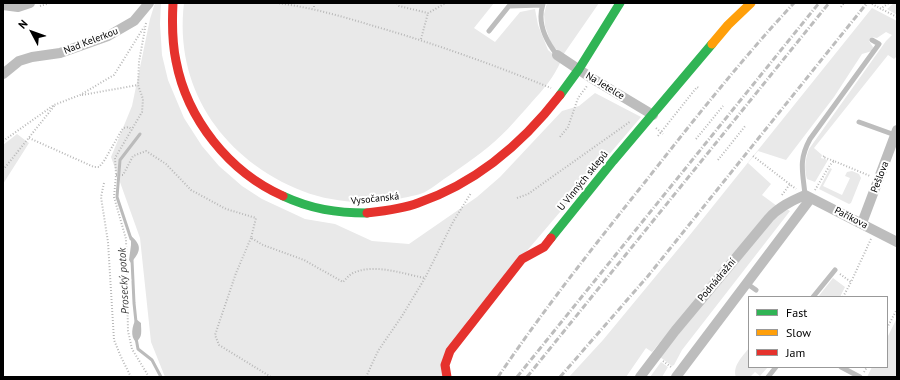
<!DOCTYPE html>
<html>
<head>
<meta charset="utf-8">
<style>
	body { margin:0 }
	#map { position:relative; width:900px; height:380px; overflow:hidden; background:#fff; font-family:"PT Sans",sans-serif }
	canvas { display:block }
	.frame { position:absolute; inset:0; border:4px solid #000; pointer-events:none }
	.legend { position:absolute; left:748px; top:296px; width:140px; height:72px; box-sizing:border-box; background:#fff; border:1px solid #999; margin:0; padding:5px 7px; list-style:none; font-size:12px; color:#000 }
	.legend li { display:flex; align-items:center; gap:8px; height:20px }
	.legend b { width:20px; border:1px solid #999 }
	.north { position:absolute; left:12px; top:12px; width:40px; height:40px; -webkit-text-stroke:3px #fff; paint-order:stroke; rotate:311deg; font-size:11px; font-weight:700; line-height:16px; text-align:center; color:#000 }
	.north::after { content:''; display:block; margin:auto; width:14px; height:18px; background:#000; clip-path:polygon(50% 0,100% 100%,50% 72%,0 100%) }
</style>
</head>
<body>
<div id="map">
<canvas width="900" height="380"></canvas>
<div class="frame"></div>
<ul class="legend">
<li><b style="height:5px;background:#30b455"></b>Fast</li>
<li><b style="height:5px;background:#ff9f0a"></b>Slow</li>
<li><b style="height:5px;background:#e5322d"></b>Jam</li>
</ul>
<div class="north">N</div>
</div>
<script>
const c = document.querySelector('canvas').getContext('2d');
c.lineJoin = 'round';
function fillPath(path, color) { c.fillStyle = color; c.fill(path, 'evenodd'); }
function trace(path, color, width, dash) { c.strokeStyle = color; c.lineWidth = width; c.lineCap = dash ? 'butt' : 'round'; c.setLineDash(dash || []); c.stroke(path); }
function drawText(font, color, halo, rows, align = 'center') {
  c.font = font + ' "PT Sans",sans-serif'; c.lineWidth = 4; c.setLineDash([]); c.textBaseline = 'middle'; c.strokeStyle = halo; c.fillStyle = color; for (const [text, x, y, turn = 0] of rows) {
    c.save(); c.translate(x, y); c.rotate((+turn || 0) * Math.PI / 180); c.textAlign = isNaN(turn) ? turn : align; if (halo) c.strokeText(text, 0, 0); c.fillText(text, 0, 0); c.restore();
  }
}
fillPath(new Path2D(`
	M155,3h6l-1,21 2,31 6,25 16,38 18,28 17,20 23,20 20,13 43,20 30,5 37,17 37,3 68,-47 23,-20 62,-66 17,-5 16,-13 46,24 -173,203 -25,57h-278l-14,-35 -11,-104 -29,-81 21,-51 18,-87z
	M184,3h310l-20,25 21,14 25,-30 15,-3 3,16 10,25 13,11c-7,16 -18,29 -30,42 -15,17 -30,35 -49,49 -10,8 -21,15 -32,23 -8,5 -16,12 -25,17 -6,4 -44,10 -53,11 -6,1 -12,-1 -18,-1 -21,-2 -39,-5 -59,-14 -75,-33 -121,-102 -111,-185z
	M547,3h52l-36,52 -11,-9 -7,-20 -1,-12z
	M894,3h3v12l-10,-6z
	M872,8l25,13v35l-3,3 -6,-4 -74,93 8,7 -1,3 7,2 -13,22 -8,-3c-3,-11 -2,-19 2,-30l77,-108 6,-6 -6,-3 -9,6 -6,-1 -2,4 4,6 -1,4 -10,3 -28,43 -48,63 -28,-9 -10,12 23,21 -9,11 15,11 -90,104 -35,42 -6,-4 -20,29h-57l34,-37 86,-104z
	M17,134l12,9 -26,41v-39z
	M830,168l2,1 -9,17 19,9 8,-17 -5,-2 2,-4 5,-1 7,3 2,4 -10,25 -2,1 -30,-15z
	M785,208l5,3 -108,139 -8,15 -2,1 -12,-9 111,-136z
	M833,278l12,9 -5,10h-22z
	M897,318v59h-30l5,-10h15v-29z
	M749,348v19h19l-8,9 -5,-4 -5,5h-14c-4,-11 7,-21 13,-29z
	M661,362l7,5 -6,10h-12z`), '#e9e9e9');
fillPath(new Path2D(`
	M131,236c12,10 9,16 0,27l-2,-3 2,-15z
	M136,319l5,4c0,8 2,14 -5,19 -6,-5 -4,-16 0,-23z`), '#bbb');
trace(new Path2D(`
	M131,239l-14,-42 3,-37 20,-26
	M132,260l2,43 2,19
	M136,338l2,11 14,11 9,17`), '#bbb', 3);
trace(new Path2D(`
	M276,3c35,4 68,14 101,24 59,17 117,38 174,61
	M314,3v6
	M397,3l2,3 29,7 18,-10
	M872,4l25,13
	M40,6l10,-3
	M841,7l3,-4
	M880,9l9,-6
	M146,23l-7,39 -1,23 5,14 -1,13 -27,46 1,17 -2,22 12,42 2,92 4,18 17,28
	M421,39l7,-26
	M82,95l56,-10
	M656,128l7,6
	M658,136l39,-49 2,1
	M560,137l8,-10 10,-29 9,-12
	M29,138l65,29h5l5,-6 19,-33 6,-1 3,3
	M696,139l27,-33
	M3,141l51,-36 26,-10 34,-20 30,-48
	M753,156l43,33
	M824,156l-1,1 11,4
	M718,160l28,-35
	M3,170l52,-65
	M116,175h7l10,-19 13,-5 20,13 25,26 35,19 30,9 -5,20 12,7 41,15 39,22c3,-3 6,-7 10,-9 22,-10 50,1 72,5
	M104,183l-3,14 7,45 6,98 7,17 10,20
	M815,190l15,-25 4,-4 36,15
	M782,195l8,-11
	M517,198l11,-4 103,-73
	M251,238l-15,35 -21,62 4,10 52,32
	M840,274l11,8 20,-43
	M843,297l8,-15
	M887,328l10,-19
	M663,361l8,6
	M864,372l3,-5
	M366,377l12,-26 24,-35 23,-38 28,-56 18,-29`), '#b8b8b8', 2, [1, 2]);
trace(new Path2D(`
	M543,4c-6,18 3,37 14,51
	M489,31l20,-25 33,-1
	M859,122l36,13
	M805,195c-2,-23 -7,-34 5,-56l69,-95 -7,-4
	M746,283l10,7
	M813,297l22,-27
	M841,367l19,10
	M768,377l8,-10`), '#bdbdbd', 5);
trace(new Path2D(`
	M3,5l15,2 12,-4
	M557,55l36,24 60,36
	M3,74l16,-13 13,-4 28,-4 48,-17 26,-15 15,-18
	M862,223l35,-93
	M640,377l35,-46 94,-113c10,-11 22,-17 36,-23l92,47
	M676,377l135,-179`), '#bdbdbd', 10);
trace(new Path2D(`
	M283,196c28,13 53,17 84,17
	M551,238l62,-77 99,-117`), '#30b455', 9);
trace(new Path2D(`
	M712,44l16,-19 23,-22`), '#ff9f0a', 9);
trace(new Path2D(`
	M173,3c-1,19 -1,39 3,58 11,58 53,111 107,135
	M447,377l-2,-12 5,-14 72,-92 22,-12 7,-9`), '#e5322d', 9);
trace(new Path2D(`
	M498,377c46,-68 96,-131 147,-195 48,-61 96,-122 149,-179
	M517,377l302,-374
	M527,377l302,-374
	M560,377l88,-101 219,-273`), '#bdbdbd', 3, [6, 2, 1, 2]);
trace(new Path2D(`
	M560,95l19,-26 41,-66`), '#30b455', 9);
trace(new Path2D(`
	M367,213c17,-2 35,-4 51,-10 58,-20 105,-60 142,-108`), '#e5322d', 9);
drawText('10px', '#000', '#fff', [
	["Nad Kelerkou",91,41,-21],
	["Na Jetelce",605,86,31],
	["Pešlova",880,177,-69],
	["U Vinných sklepů",583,181,-51],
	["Vysočanská",375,199,-6],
	["Paříkova",851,218,27],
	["Podnádražní",717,280,-50]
]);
drawText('italic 11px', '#3f3f3f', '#fff', [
	["Prosecký potok",124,281,-93]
]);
</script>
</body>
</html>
